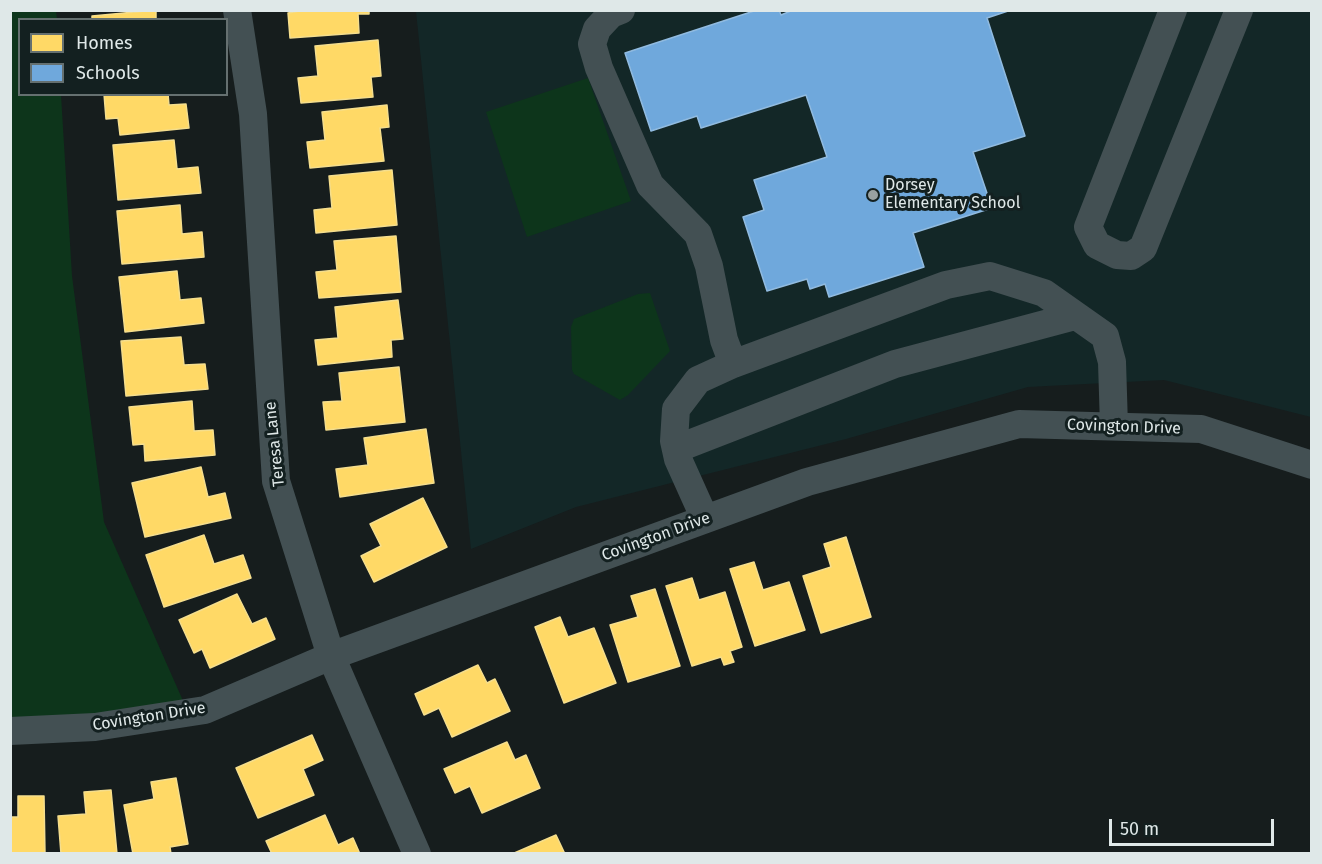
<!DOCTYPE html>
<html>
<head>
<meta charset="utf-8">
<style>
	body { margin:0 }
	#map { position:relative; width:1322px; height:864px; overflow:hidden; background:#161d1d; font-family:"Fira Sans",sans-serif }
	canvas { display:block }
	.frame { position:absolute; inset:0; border:12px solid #dfe8e8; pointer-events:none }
	.legend { position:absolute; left:18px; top:18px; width:210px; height:78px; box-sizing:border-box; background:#132020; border:2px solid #657070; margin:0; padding:8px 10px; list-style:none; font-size:18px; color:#dfe8e8 }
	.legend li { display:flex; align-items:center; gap:12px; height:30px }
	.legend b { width:30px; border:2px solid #657070 }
	.scale { position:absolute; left:1109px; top:819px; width:165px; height:27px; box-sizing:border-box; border:3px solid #dfe8e8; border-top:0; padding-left:8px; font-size:18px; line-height:21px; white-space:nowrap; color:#dfe8e8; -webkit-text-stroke:4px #132020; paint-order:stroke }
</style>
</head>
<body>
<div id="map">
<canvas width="1322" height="864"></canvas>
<div class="frame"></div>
<ul class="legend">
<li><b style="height:16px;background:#ffd966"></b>Homes</li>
<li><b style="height:16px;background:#6fa8dc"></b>Schools</li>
</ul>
<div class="scale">50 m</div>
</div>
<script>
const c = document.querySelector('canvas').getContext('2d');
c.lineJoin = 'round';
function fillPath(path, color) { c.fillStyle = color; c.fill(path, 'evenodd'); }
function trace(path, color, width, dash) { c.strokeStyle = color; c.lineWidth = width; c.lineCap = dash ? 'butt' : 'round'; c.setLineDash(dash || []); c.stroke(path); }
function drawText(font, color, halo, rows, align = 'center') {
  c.font = font + ' "Fira Sans",sans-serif'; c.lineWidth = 6; c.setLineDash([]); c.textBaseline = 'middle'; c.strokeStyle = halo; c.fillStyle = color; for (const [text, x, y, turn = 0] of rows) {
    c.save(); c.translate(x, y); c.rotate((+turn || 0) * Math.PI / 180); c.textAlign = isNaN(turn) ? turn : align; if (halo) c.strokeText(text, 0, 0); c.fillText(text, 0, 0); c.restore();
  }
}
fillPath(new Path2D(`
	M416,11h895v406l-147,-37 -136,7 -182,52 -270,68 -105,42z`), '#132727');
fillPath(new Path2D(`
	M11,11h45l1,8 -37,1v74l41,1 11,181 32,246 80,181 -173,23z
	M588,78l43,123 -104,36 -41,-125z
	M650,293l20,58 -42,44 -8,5 -46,-26 -2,-4 -1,-43 3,-8 64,-25z`), '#0d351b');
const homes = new Path2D(`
	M156,10v10h-64v-4z
	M305,10h64v4h-11l1,19 -69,5 -2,-25z
	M378,40l3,36 -10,1 2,20 -72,6 -3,-25 20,-2 -3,-30z
	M104,94h64l1,11 17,-1 3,24 -69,7 -2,-17 -12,1z
	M387,105l2,22 -9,1 4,33 -74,7 -3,-26 18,-2 -3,-28z
	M174,140l3,29 21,-2 3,26 -83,7 -5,-55z
	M392,170l5,55 -81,8 -2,-23 18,-2 -3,-32z
	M180,205l2,29 20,-2 2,25 -82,7 -5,-53z
	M396,236l5,56 -82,6 -3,-26 21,-2 -3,-29z
	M177,271l3,29 21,-2 3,25 -79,9 -6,-55z
	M398,300l5,39 -12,1 1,17 -74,8 -3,-25 23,-2 -3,-31z
	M181,337l3,28 21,-1 3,25 -82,7 -5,-55z
	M399,367l6,55 -79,8 -3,-28 19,-1 -3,-28z
	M192,401l2,30 19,-1 2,25 -70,6 -1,-17 -11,1 -4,-38z
	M426,429l8,54 -94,14 -4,-28 32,-4 -4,-27z
	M201,467l7,30 17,-4 6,25 -86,19 -13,-54z
	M423,498l24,49 -73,35 -13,-26 20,-10 -11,-22z
	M204,535l10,29 29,-9 8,23 -87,29 -18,-52z
	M846,537l25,80 -50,16 -18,-57 28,-9 -7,-23z
	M754,562l9,28 26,-8 16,48 -50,16 -25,-77z
	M692,578l7,22 26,-8 17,55 -12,4 4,11 -10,3 -3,-8 -29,9 -26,-80z
	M655,589l25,77 -52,16 -18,-57 28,-8 -7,-21z
	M237,594l15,30 14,-6 9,21 -65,29 -8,-19 -8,4 -15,-33z
	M560,617l8,20 26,-9 22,55 -52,20 -29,-76z
	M478,665l9,18 8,-4 15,32 -58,26 -13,-29 -15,7 -9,-21z
	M312,735l11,25 -20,9 11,26 -56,23 -22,-50z
	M507,742l8,18 11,-5 14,33 -58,25 -12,-27 -15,7 -11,-24z
	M176,778l12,66 -18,3 1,7h-38l-9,-49 30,-6 -3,-17z
	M111,790l6,64h-56l-3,-38 28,-2 -2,-22z
	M18,796h26l1,58h-35v-37h8z
	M325,815l13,30 15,-7 7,16h-88l-6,-13z
	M556,835l9,19h-53z`);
fillPath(homes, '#ffd966');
trace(homes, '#f5de8d', 1.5);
const schools = new Path2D(`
	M757,10h22l2,5 12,-5h218l-24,8 38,118 -52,16 19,56 -79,25 11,34 -95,30 -4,-13 -15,5 -3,-10 -40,12 -24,-74 21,-7 -10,-30 73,-23 -21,-62 -105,33 -4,-12 -46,15 -26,-78z`);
fillPath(schools, '#6fa8dc');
trace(schools, '#91bbe0', 1.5);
trace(new Path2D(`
	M237,10l16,104 23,367 55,175 86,198
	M621,10l-10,4 -14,15 -5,15 7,24 51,117 48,49 11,32 15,74 9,24 -35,16 -22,29 -2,32 4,18 27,60
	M1173,10l-85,217 9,18 20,10 14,1 12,-8 96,-238
	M733,364l213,-79 44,-9 54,17 61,43 7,26 2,64
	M676,449l219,-85 180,-48
	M10,731l85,-4 110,-17 126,-54 476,-174 212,-58 182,5 111,36`), '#435053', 28);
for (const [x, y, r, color] of [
	[873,195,6,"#99a1a1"]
]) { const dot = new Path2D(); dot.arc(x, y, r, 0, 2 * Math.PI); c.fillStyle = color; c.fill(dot); trace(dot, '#132020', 2); }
drawText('16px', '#dfe8e8', '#132020', [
	["Dorsey",885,186],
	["Elementary School",885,204]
], 'left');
drawText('16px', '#dfe8e8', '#132020', [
	["Covington Drive",1124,427,2],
	["Teresa Lane",275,444,-96],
	["Covington Drive",656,537,-20],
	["Covington Drive",149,717,-9]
]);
</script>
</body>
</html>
